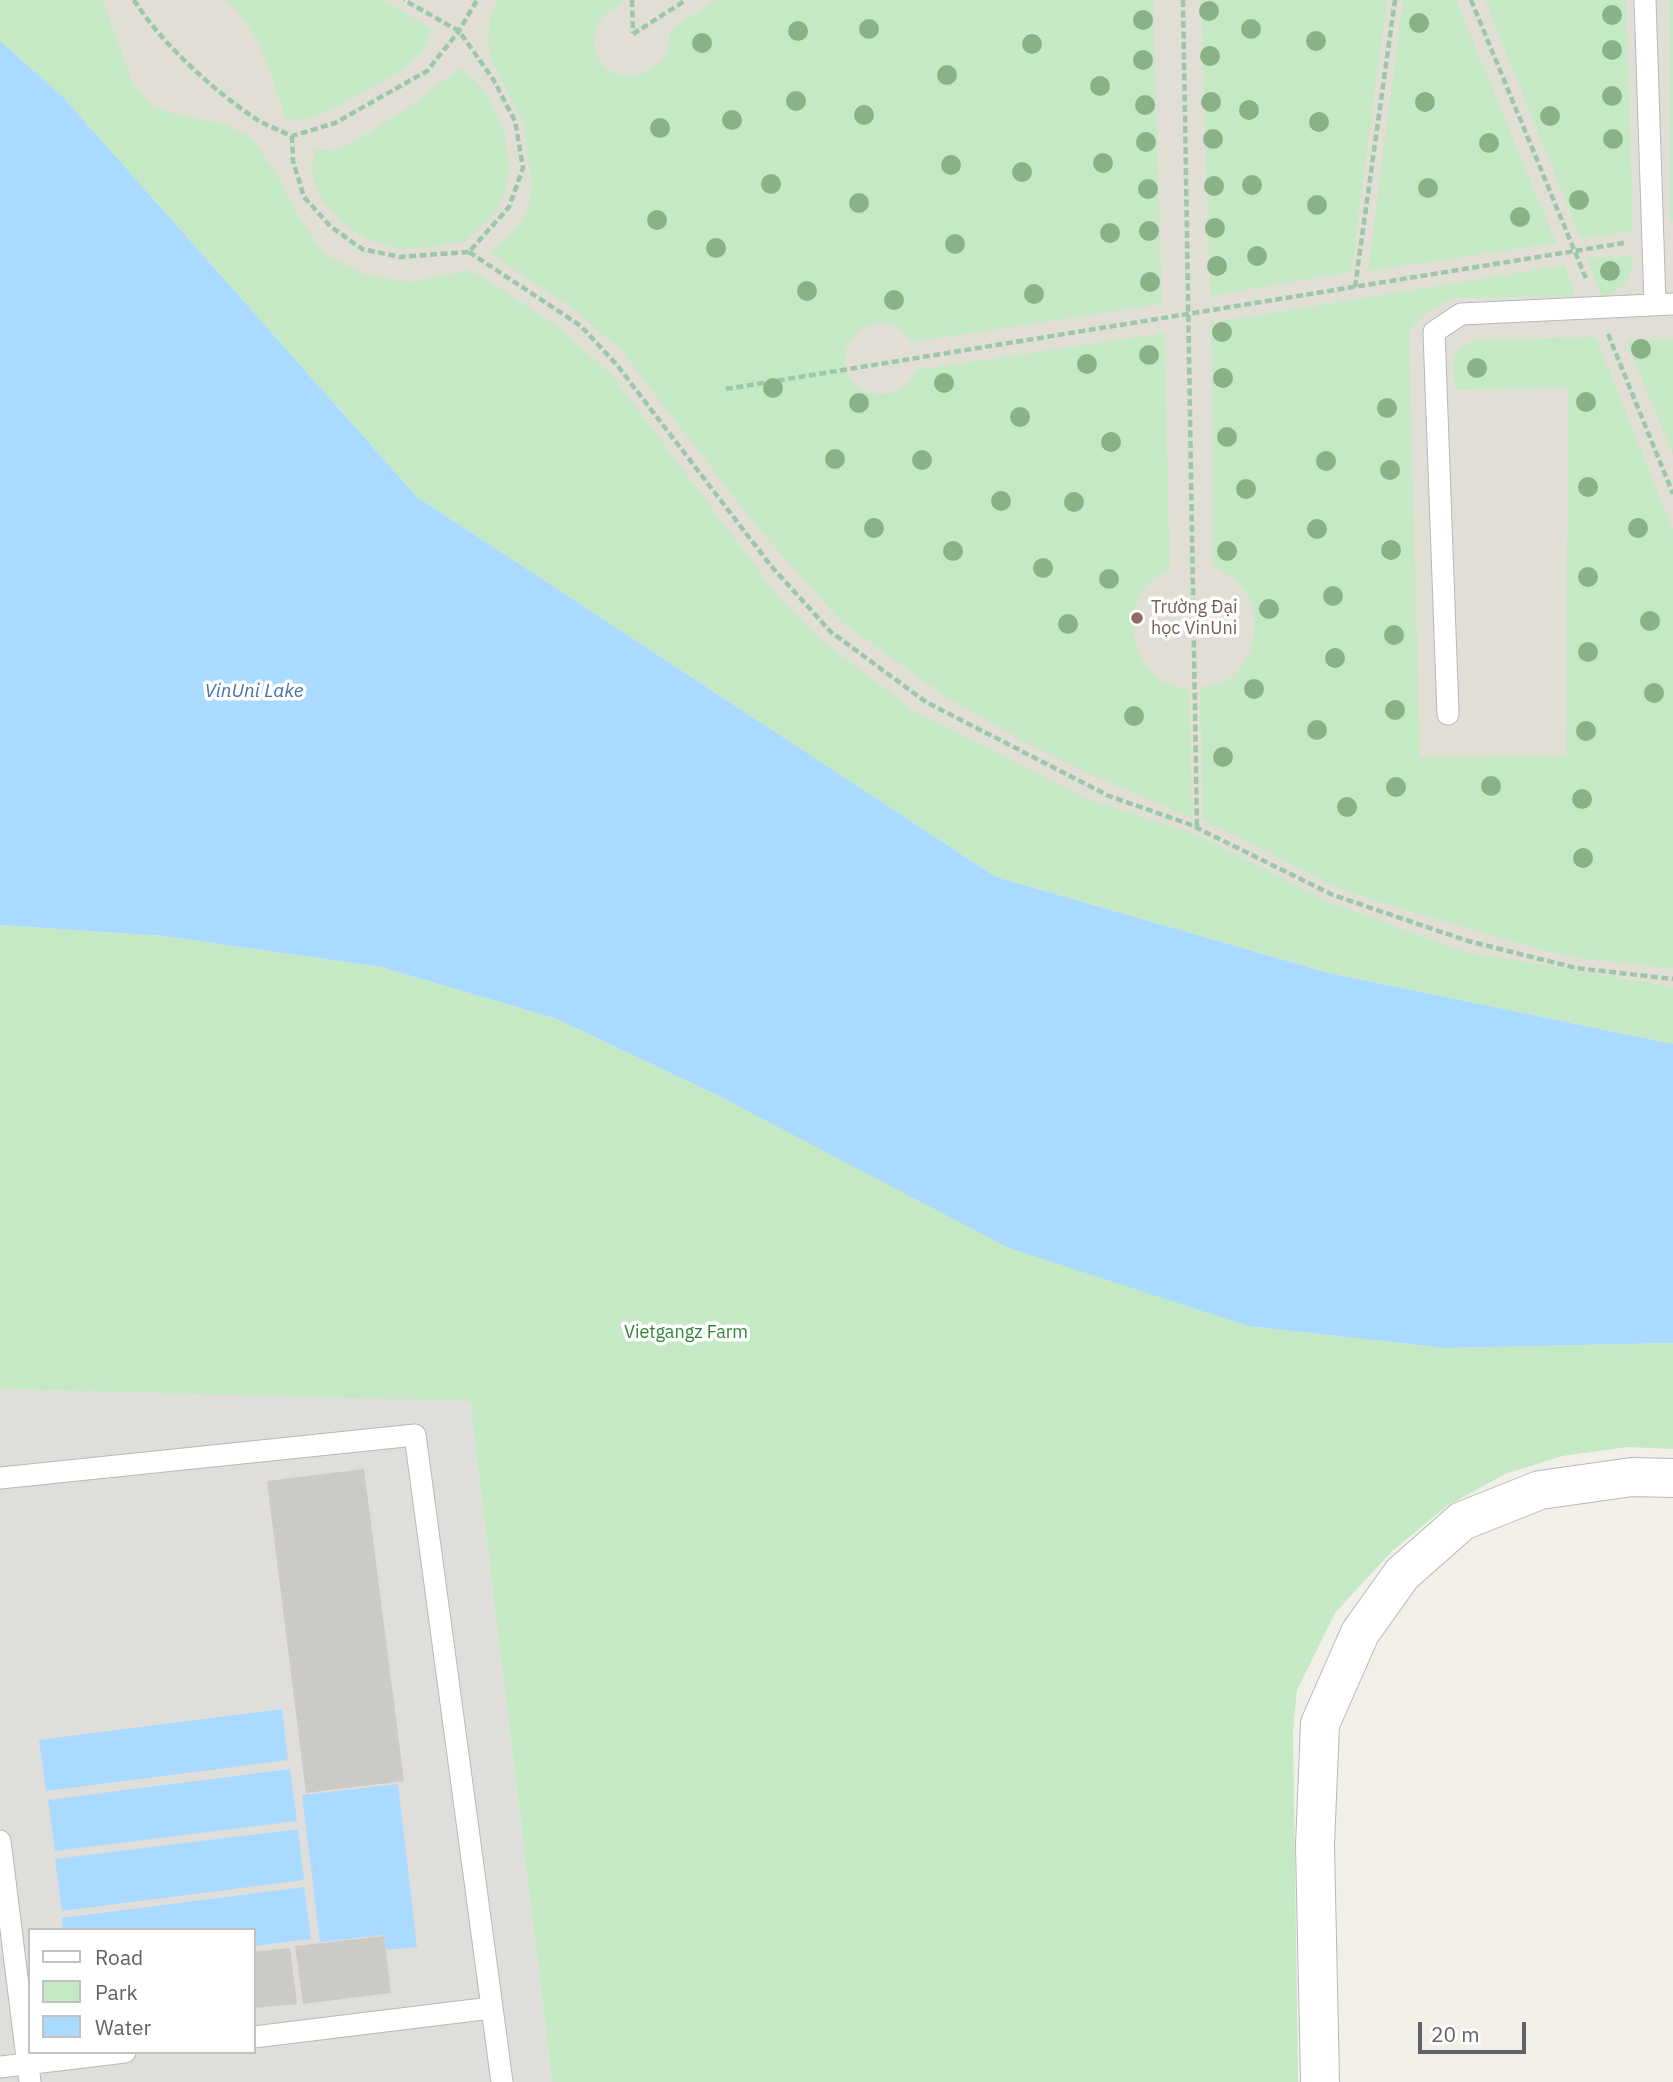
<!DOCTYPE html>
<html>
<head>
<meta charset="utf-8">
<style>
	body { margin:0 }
	#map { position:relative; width:1673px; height:2082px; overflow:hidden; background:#f1efe8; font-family:"IBM Plex Sans",sans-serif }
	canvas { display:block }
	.legend { position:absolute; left:28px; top:1928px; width:228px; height:126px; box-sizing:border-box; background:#fff; border:2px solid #bfc1c3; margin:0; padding:9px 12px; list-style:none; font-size:21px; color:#5f6368 }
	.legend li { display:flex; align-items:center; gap:14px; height:35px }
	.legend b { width:35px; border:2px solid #bfc1c3 }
	.scale { position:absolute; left:1418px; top:2022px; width:108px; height:32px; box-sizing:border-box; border:4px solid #5f6368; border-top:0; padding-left:9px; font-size:21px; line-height:24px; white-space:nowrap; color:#5f6368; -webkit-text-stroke:5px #fff; paint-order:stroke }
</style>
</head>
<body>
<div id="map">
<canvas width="1673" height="2082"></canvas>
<ul class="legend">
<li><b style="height:9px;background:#fff"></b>Road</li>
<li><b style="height:19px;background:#c5e8c5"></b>Park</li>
<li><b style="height:19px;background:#aadaff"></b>Water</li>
</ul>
<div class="scale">20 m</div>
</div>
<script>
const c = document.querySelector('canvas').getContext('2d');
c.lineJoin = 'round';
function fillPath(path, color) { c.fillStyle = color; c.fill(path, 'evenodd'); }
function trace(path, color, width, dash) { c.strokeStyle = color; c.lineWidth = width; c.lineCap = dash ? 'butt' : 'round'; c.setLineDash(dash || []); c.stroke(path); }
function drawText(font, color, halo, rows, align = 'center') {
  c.font = font + ' "IBM Plex Sans",sans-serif'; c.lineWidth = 7; c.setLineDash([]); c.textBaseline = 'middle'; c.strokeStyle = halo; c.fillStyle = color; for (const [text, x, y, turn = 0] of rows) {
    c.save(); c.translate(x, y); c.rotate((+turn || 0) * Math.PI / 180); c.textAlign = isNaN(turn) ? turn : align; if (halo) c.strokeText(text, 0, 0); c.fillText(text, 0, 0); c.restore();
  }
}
fillPath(new Path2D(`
	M0,1389l470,11 82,682h-552zM30,1930h224v122h-224z`), '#e0deda');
fillPath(new Path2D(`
	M0,0h1673v1044l-677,-167 -933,-780 -63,-56z`), '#e1ded6');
fillPath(new Path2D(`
	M0,0h103l30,85 22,23 31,9 40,7 26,14 22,32 22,43 27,40 45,23 43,6 60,-12 84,54 57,51 168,224 39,39 94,72 175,89 112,37 129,66 137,50 207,35v57l-344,-71 -333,-96 -579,-380 -354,-400 -63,-56z
	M226,0h157l49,29 -10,23 -16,16 -71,40 -26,11h-23c-14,-41 -26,-90 -60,-119z
	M498,0h124v4c-28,10 -38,45 -14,65 19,14 51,4 59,-18 3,-6 2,-15 3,-21l46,-30h437l9,304 -250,38c-9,-13 -20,-22 -37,-18 -12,2 -24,11 -28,23 -16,45 51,68 69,23l248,-37 6,237c-6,4 -14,7 -19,11 -27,24 -21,77 7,97 9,7 21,9 31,11l3,129 -102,-44 -67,-33 -77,-44 -104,-75 -85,-95 -137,-178 -48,-41 -83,-55 24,-21 15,-21 4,-26 -9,-63 -33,-65 -2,-16 2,-23z
	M1201,0h186l-36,272 -141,24z
	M1403,0h53l100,243 -188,28z
	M1485,0h141l7,231 -52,8z
	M1669,0h4v221l-3,1z
	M460,68l24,21 17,35 5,18 3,29 -5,24 -10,19 -28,27 -35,6 -32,2 -31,-9 -24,-16 -20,-21 -12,-27 2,-27 20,2 26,-13 46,-29z
	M1633,256c-1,25 -8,32 -31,42l-15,-40z
	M1565,265l10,31 -121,2c-19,8 -32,17 -45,33l11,426 146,-1 2,-368 -113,2 -2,-32 8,-11 14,-7 121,-3 77,193v439l-94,-11 -42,-9 -170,-51 -32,-11 -132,-67 -3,-133c12,-1 26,-4 35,-13 21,-20 27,-61 8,-85 -8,-11 -19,-17 -30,-23l-2,-243z
	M1673,339v116l-47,-115z
	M0,925l163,11 218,31 176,52 166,79 525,228 197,22 228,-5v106l-45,-2 -66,9 -57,18 -58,32 -55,45 -57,62 -38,77 -4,40 5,352h-746l-82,-681 -470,-12z`), '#c5e8c5');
fillPath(new Path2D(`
	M0,41l63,56 354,400 579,380 333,96 344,71v299l-228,5 -197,-22 -241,-79 -284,-149 -166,-79 -176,-52 -218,-31 -163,-11z
	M282,1709l6,51 -242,31 -7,-51z
	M290,1769l7,52 -242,30 -7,-51z
	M398,1784l19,163 -31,3 -2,-15 -64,7 -18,-147z
	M298,1829l6,51 -242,31 -7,-52z
	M304,1887l7,52 -57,7v-16h-191l-1,-12z`), '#aadaff');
fillPath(new Path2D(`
	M364,1469l40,312 -98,12 -39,-312z
	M384,1936l7,57 -88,11 -8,-58z
	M290,1948l7,56 -43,4v-56z`), '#cccac5');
const lane = new Path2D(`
	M1645,0l10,304
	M1448,714l-14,-382 27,-18 212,-10
	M0,1478l415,-43 87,647
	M0,1841l30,241
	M254,2037l237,-29
	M0,2067l125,-15`);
const street = new Path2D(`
	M1320,2082l-5,-237 5,-121 40,-91 42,-59 60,-53 78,-31 92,-13 41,1`);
trace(lane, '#b5b8bc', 23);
trace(street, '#b5b8bc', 40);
trace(new Path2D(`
	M134,0c26,42 78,89 119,117 11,8 26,13 39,19l43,-13 92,-52 32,-40 18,-31
	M632,0l1,33
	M1183,0l14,828
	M1471,0l116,281
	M633,34l53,-34
	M292,136l1,25 11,36 26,29 32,23 38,8 69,-5 40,-45 14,-39 -8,-47 -22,-42 -34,-48 -55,-31
	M469,252l112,74 36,39 154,201 60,66 95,70 183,94 80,28 144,71 135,46 108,27 97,11
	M1355,287l40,-287
	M1608,334l65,160
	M726,389l898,-146`), '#9cc7a9', 4.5, [7, 3.5]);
trace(lane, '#fff', 21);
trace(street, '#fff', 38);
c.fillStyle = '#89b387';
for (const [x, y] of [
	[1209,11],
	[1612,15],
	[1143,20],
	[1419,23],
	[869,29],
	[1251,29],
	[798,31],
	[1316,41],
	[702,43],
	[1032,44],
	[1612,50],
	[1210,56],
	[1143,60],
	[947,75],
	[1100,86],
	[1612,96],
	[796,101],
	[1211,102],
	[1425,102],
	[1145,105],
	[1249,110],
	[864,115],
	[1550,116],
	[732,120],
	[1319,122],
	[660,128],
	[1213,139],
	[1613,139],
	[1146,142],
	[1489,143],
	[1103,163],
	[951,165],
	[1022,172],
	[771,184],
	[1252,185],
	[1214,186],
	[1428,188],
	[1148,189],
	[1579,200],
	[859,203],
	[1317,205],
	[1520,217],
	[657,220],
	[1215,228],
	[1149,231],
	[1110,233],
	[955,244],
	[716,248],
	[1257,256],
	[1217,266],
	[1610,271],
	[1150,282],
	[807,291],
	[1034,294],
	[894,300],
	[1222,332],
	[1641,349],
	[1149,355],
	[1087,364],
	[1477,368],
	[1223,378],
	[944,383],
	[773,388],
	[1586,402],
	[859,403],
	[1387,408],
	[1020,417],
	[1227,437],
	[1111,442],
	[835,459],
	[922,460],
	[1326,461],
	[1390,470],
	[1588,487],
	[1246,489],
	[1001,501],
	[1074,502],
	[874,528],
	[1638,528],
	[1317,529],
	[1391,550],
	[953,551],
	[1227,551],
	[1043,568],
	[1588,577],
	[1109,579],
	[1333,596],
	[1269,609],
	[1650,621],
	[1068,624],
	[1394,635],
	[1588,652],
	[1335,658],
	[1254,689],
	[1654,693],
	[1395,710],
	[1134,716],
	[1317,730],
	[1586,731],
	[1223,757],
	[1491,786],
	[1396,787],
	[1582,799],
	[1347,807],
	[1583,858]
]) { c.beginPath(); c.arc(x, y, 10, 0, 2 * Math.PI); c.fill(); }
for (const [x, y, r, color] of [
	[1137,618,7,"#8d6e63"]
]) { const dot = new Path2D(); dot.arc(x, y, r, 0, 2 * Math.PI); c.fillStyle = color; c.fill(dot); trace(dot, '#fff', 2.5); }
drawText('18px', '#785e54', '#fff', [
	["Trường Đại",1151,608],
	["học VinUni",1151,629]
], 'left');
drawText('18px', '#348238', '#fff', [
	["Vietgangz Farm",686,1333]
]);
drawText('italic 19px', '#4174aa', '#fff', [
	["VinUni Lake",254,692]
]);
</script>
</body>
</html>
